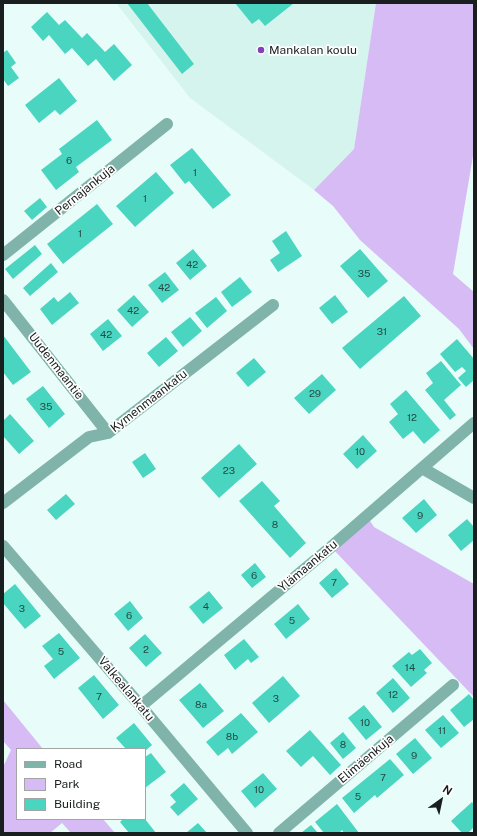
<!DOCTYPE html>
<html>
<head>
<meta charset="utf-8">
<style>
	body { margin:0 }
	#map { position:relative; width:477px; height:836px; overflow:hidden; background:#e8fdf9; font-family:"Public Sans",sans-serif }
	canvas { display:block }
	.frame { position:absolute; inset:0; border:4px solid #181f1e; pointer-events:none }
	.legend { position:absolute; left:16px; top:748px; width:130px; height:72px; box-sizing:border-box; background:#fff; border:1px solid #a3a5a5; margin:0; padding:5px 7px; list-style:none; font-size:12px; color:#181f1e }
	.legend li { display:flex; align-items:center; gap:8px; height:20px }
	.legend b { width:20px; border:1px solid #a3a5a5 }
	.north { position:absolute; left:421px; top:780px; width:40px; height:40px; -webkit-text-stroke:3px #fff; paint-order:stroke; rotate:33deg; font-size:11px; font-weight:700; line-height:16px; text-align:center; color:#181f1e }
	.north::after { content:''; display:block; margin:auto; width:14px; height:18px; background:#181f1e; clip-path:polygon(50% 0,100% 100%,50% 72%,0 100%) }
</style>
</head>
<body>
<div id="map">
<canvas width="477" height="836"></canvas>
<div class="frame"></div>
<ul class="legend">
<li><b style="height:5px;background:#80b3a9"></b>Road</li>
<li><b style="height:11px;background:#d7bbf5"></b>Park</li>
<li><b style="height:11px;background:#4ad5c1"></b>Building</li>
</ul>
<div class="north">N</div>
</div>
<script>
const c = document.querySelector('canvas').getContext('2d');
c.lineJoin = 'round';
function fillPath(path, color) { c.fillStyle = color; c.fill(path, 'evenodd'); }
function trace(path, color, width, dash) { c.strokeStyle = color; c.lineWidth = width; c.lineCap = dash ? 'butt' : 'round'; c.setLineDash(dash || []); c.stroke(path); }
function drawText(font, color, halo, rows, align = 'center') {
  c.font = font + ' "Public Sans",sans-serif'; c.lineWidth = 3.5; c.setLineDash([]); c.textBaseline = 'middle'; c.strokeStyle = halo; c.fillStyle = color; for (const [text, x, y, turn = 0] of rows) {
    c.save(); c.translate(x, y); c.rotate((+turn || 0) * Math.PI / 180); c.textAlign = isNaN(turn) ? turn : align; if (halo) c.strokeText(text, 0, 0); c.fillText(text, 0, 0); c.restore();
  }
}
fillPath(new Path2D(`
	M116,3h260l-22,146 -40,41 -124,-92z`), '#d6f4ee');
fillPath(new Path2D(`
	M376,3h98v147l-21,124 21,18v57l-15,-20 -99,-89 -27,-34 -19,-16 40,-41z
	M367,516l7,11 100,57v113l-143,-150z
	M3,700l40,49h-26v70h86l12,14h-44l-9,-10 -12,10h-47v-66l8,-17 -8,-9z`), '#d7bbf5');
fillPath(new Path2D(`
	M127,3h20l47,61 -12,10z
	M235,3h59l-29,23 -6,-7 -7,5z
	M47,12l12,13 6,-5 17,18 5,-5 18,19 9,-8 18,21 -18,16 -18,-22 -8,7 -16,-18 -7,6 -16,-19 -6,6 -12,-14z
	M7,50l9,13 -5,4 8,11 -11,8 -5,-7v-26z
	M59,78l18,23 -17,14 -5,-5 -16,13 -14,-18z
	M97,120l15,20 -36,27 3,5 -23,18 -15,-20 21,-16 -3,-5z
	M192,148l39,47 -18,14 -24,-28 -4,3 -15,-19z
	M156,172l18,21 -39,34 -19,-21z
	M40,198l7,9 -15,13 -8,-9z
	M97,204l16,20 -50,40 -16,-20z
	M286,231l16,25 -24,16 -8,-12 10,-7 -8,-12z
	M35,245l7,9 -29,25 -8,-10z
	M193,249l14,17 -17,14 -14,-17z
	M360,249l28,32 -20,17 -28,-32z
	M51,263l7,9 -28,24 -7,-8z
	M165,272l14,18 -17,13 -14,-18z
	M240,277l12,15 -20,15 -11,-15z
	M70,292l9,11 -27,22 -12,-16 14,-12 4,5z
	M134,295l15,17 -17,15 -15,-17z
	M335,295l13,17 -16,12 -13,-16z
	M404,296l17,20 -61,53 -18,-21z
	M216,297l11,14 -20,17 -12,-15z
	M190,317l12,14 -19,16 -12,-15z
	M108,319l14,17 -19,15 -13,-17z
	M3,335l28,37 -18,13 -10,-13z
	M166,337l12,14 -19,16 -12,-14z
	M457,339l17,20v21l-8,7 -8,-9 8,-7 -4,-4 -7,5 -15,-18z
	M254,358l12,14 -18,15 -12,-14z
	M441,361l20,24 -17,15 12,15 -6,5 -25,-30 8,-7 -7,-10z
	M322,374l14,16 -27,24 -15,-16z
	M43,386l22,28 -16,14 -23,-29z
	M406,390l34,40 -16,14 -11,-13 -10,8 -14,-17 9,-8 -8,-10z
	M10,414l24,27 -15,13 -16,-18v-15z
	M363,435l14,16 -20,18 -14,-15z
	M239,444l18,20 -38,34 -18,-20z
	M145,453l11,16 -13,9 -11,-16z
	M262,481l18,20 -6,5 32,37 -16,15 -51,-57z
	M66,494l9,10 -19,16 -9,-10z
	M424,499l13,16 -21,18 -14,-15z
	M467,519l7,8v13l-13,11 -13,-16z
	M255,563l11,14 -14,11 -11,-13z
	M336,568l13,16 -17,14 -13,-15z
	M15,584l26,32 -16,13 -22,-26v-9z
	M209,591l14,17 -20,16 -14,-17z
	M130,601l13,17 -15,13 -14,-17z
	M298,604l12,15 -24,20 -12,-15z
	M59,633l21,25 -26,21 -10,-13 9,-7 -11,-13z
	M145,634l17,19 -16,14 -17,-19z
	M244,639l15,18 -8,6 -3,-4 -13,11 -11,-15z
	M420,649l12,14 -8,7 3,3 -16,14 -19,-21 17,-14 3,3z
	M94,675l25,30 -16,14 -25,-31z
	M283,676l17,20 -31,27 -17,-20z
	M393,678l17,20 -17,15 -17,-20z
	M200,683l24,28 -21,17 -24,-28z
	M469,694l5,6v19l-10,8 -14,-17z
	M364,705l18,22 -16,13 -18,-22z
	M241,713l17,19 -26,22 -4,-6 -10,8 -12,-14z
	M443,715l16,18 -18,15 -16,-18z
	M134,723l18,22 -7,6v-2h-19l-10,-11z
	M310,730l31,35 -11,10 -17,-19 -12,11 -15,-16z
	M343,732l13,16 -13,11 -13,-16z
	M415,738l17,20 -19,16 -17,-20z
	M151,753l15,19 -21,16v-31z
	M390,759l14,16 -27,23 -2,-3 -21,18 -12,-15z
	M263,773l14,16 -22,19 -14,-17z
	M184,783l14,16 -20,17 -8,-9 6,-5 -6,-7z
	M472,802l2,3v22l-6,6h-6l-11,-12z
	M337,804l22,29h-15l-2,-3 -3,3h-15l-9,-11z
	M123,819h22l11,14h-27l-9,-11z
	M198,823l9,10h-21z
	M311,825l7,8h-17z`), '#4ad5c1');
trace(new Path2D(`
	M3,255l164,-131
	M3,300l105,133
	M422,468l52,30
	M3,503l86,-66 19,-4 165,-128
	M3,546l136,158 108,129
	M141,706l190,-159 143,-124
	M279,833l174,-148`), '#80b3a9', 12);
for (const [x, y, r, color] of [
	[261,50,4,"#8242b6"]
]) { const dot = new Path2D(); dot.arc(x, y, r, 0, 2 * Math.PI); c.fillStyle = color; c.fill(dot); trace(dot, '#fff', 1.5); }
drawText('10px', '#244c47', null, [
	["6",69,161],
	["1",195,173],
	["1",145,199],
	["1",80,234],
	["42",192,265],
	["35",364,274],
	["42",164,288],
	["42",133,311],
	["31",382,332],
	["42",106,335],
	["29",315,394],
	["35",46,407],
	["12",412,418],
	["10",360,452],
	["23",229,471],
	["9",420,516],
	["8",275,525],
	["6",254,576],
	["7",334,583],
	["4",206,607],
	["3",22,609],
	["6",129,616],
	["5",292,621],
	["2",146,650],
	["5",61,652],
	["14",410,668],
	["12",393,695],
	["7",99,697],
	["3",276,699],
	["8a",201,705],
	["10",365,723],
	["11",442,731],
	["8b",232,737],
	["8",343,745],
	["9",414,756],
	["7",383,778],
	["10",259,790],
	["5",358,797]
]);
drawText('12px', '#181f1e', '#fff', [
	["Mankalan koulu",269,50]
], 'left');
drawText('12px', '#181f1e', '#fff', [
	["Pernajankuja",85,190,-39],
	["Uudenmaantie",56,366,52],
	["Kymenmaankatu",149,401,-38],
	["Ylämaankatu",308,566,-40],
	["Valkealankatu",126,689,50],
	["Elimäenkuja",366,759,-40]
]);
</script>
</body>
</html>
